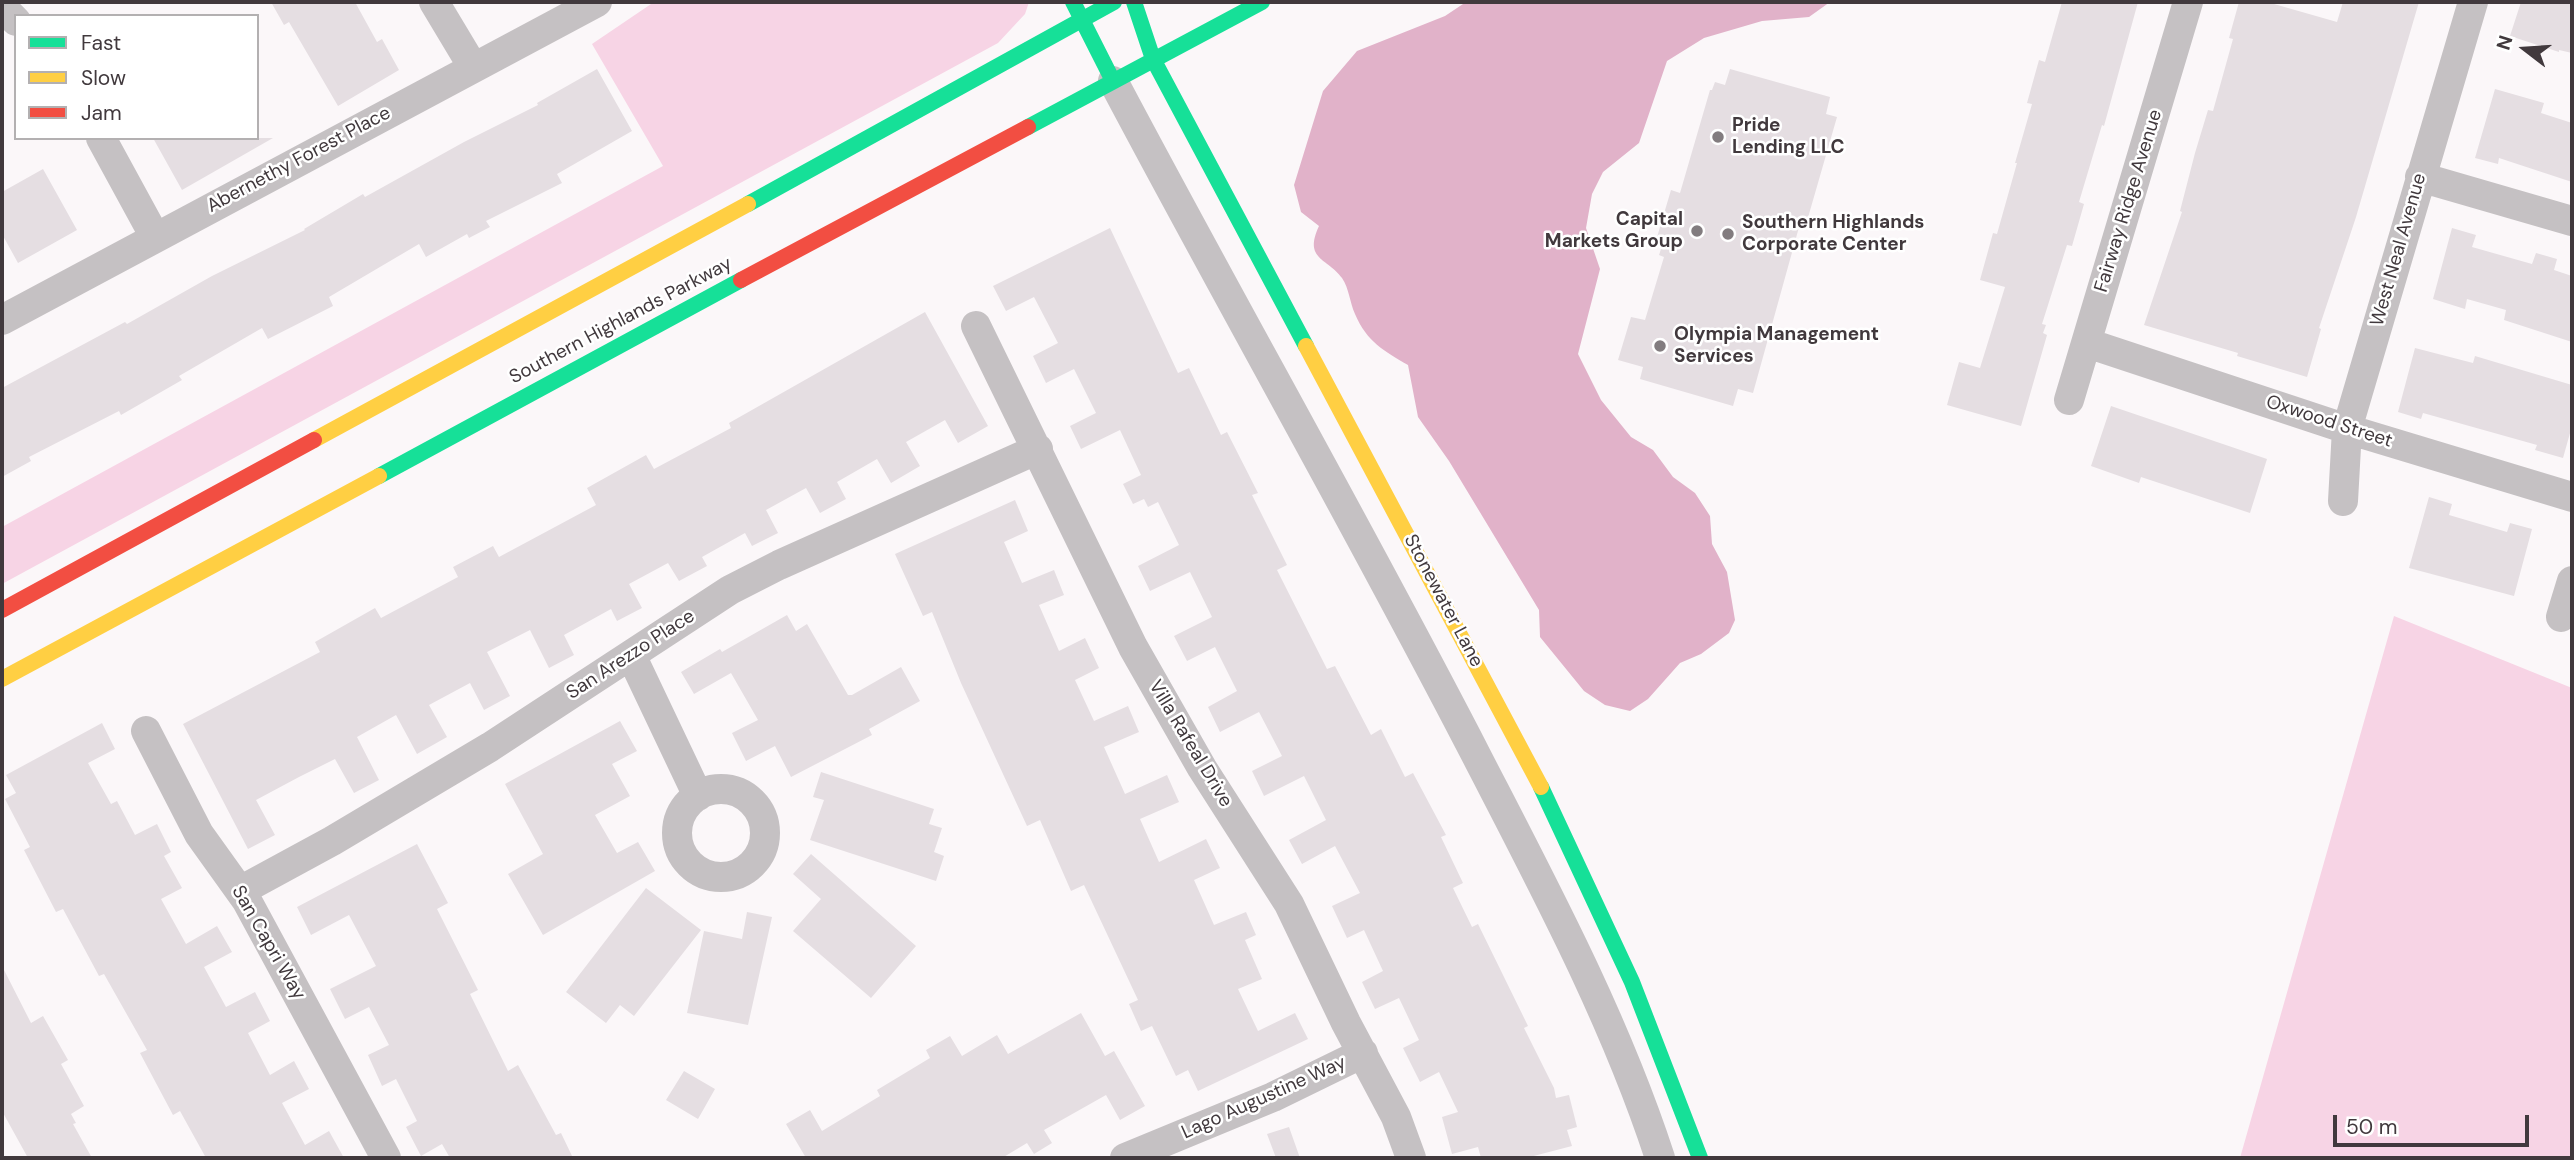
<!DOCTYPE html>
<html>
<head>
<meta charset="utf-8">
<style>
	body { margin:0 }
	#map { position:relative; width:2574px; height:1160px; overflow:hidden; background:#fbf7f9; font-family:"DM Sans",sans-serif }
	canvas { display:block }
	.frame { position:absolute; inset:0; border:4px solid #41393d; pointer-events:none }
	.legend { position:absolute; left:14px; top:14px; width:245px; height:126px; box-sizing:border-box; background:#fff; border:2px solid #b3b0b1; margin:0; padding:9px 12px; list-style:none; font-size:21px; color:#41393d }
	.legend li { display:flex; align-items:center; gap:14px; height:35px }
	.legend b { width:35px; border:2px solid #b3b0b1 }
	.north { position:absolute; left:2490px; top:14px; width:70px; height:70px; -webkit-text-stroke:5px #fff; paint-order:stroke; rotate:287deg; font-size:19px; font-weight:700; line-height:28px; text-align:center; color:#41393d }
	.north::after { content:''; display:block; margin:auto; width:24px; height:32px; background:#41393d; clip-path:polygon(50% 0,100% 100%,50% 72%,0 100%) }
	.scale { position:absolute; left:2333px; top:1115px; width:196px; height:32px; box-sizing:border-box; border:4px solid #41393d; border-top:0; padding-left:9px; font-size:21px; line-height:24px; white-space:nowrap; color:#41393d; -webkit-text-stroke:5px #fff; paint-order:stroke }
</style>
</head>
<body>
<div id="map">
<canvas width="2574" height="1160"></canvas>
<div class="frame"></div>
<ul class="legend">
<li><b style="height:9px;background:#16e098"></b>Fast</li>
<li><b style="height:9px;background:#ffcf43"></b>Slow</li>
<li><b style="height:9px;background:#f24e42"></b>Jam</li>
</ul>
<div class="north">N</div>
<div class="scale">50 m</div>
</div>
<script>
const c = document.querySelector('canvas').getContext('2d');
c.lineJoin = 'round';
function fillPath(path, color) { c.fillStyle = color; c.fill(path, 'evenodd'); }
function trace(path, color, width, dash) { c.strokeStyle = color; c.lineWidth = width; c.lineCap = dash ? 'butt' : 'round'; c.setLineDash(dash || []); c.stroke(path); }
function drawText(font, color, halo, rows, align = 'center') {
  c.font = font + ' "DM Sans",sans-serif'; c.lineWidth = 5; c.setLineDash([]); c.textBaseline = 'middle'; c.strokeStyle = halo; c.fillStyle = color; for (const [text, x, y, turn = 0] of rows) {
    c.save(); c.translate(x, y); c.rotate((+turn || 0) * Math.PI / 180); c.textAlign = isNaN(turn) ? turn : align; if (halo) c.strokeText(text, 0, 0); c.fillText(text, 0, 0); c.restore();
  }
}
fillPath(new Path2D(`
	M654,2h375l-4,12 -27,29 -996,541v-57l661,-361 -71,-122z
	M2394,616l178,72v470h-332z`), '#f7d4e5');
fillPath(new Path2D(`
	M1466,2h364l-21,15 -47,4 -58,17 -37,23 -28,82 -36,29 -11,22 -6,34 14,41 -22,85 23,46 30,37 22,13 20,27 22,16 15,23 2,28 15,28 8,48 -6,13 -28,21 -21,9 -32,36 -18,12 -25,-6 -21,-14 -44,-54 -1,-27 -90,-149 -31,-44 -10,-52c-24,-14 -41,-23 -53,-51 -5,-11 -6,-26 -13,-36 -14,-20 -39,-18 -23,-52l-18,-14 -7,-27 29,-94 34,-40 88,-35z`), '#e1b2c9');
fillPath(new Path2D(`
	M271,2h84l22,40 5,-3 17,31 -61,36 -49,-84 -5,3z
	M2062,2h76l-34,124 -2,-1 -23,77 5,2 -12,42 -5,-1 -25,79 4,1 -3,8 4,2 -26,91 -74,-21 12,-43 21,6 25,-81 -25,-7 13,-47 4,1 20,-71h-2l17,-59 -5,-1 12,-43 6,2z
	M2239,2h28l70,20 6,-20h76l-63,215 -37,111 2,1 -14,48 -70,-21 1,-3 -94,-28 38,-113 -2,-1 15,-58 13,-43 5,1 20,-72 -4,-1z
	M2521,2h51v51l-13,-3v2l-49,-16z
	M597,69l35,62 -75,43 5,9 -76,38 4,6 -21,11 -2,-4 -41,23 -7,-13 -90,53 4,9 -65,33 -6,-11 -83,48 3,4 -61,35 -2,-4 -90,46 2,4 -29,16v-89l123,-66 2,2 85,-48 93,-46 -1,-1 59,-35 2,3 99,-55 74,-37 -1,-2z
	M1730,69l100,28 -4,17 11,3 -30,104 -6,-1 -48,173 -15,-4 -5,17 -93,-27 3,-12 -25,-7 13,-43 14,3 19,-63 -5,-2 3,-9 -7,-2 16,-54 9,3 30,-103h2l3,-8 10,3z
	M2495,89l49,14 -3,10 31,10v59l-73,-24 -1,6 -23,-6z
	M153,138h120l-91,52z
	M43,169l34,61 -59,33 -16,-29v-42z
	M1110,228l68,145 11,-5 32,67 6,-3 31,61 -6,2 35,70 -10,5 50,99 8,-3 36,69 10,-6 24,48 8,-4 33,62 -5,2 22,46 -10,5 19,39 6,-3 50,102 -4,2 30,60 2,10 13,-3 8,32 -10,3 5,16 -46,12h-45l-3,-11 -26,7 -10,-37 16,-5 -19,-40 -19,10 -17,-34 16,-8 -20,-42 -24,11 -13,-27 21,-11 -19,-41 -17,8 -15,-32 28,-13 -25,-47 -33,18 -13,-24 37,-20 -22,-44 -40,20 -12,-25 30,-15 -23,-44 -39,20 -12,-25 29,-16 -22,-44 -28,14 -13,-25 38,-19 -22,-45 -40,19 -12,-25 41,-21 -21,-43 -10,5 -4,-8 -11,5 -10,-20 18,-9 -21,-45 -39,19 -11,-23 26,-13 -22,-44 -28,14 -13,-27 25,-13 -24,-46 -28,14 -13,-25z
	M2452,228l24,7 -4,12 60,17 4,-11 21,6 -3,11 18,6v66l-68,-22 2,-10 -39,-11 -2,10 -32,-10z
	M925,312l63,114 -30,17 -13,-23 -39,22 14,24 -29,17 -14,-24 -40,23 9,17 -26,14 -14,-25 -40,22 12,23 -26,13 -7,-13 -43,24 5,9 -28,15 -11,-18 -39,21 13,24 -25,13 -6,-12 -47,26 10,20 -25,13 -19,-38 -43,22 23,44 -26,14 -14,-27 -41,22 18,32 -30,17 -21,-39 -39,22 22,43 -25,13 -19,-34 -36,18 -43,23 19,35 -27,14 -65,-125 137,-72 -5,-10 60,-34 6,10 77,-41 -5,-10 40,-21 6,11 97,-52 -9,-17 59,-33 8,14 77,-41 -2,-5z
	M2415,348l58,15 2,-7 97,29v41l-9,32 -28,-8 2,-5 -114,-32 -2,6 -23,-7z
	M2111,406l156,53 -17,54 -109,-36 -2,6 -48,-17z
	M2429,497l23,7 -3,11 58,17 3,-9 22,6 -18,67 -105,-28z
	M1015,500l13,31 -24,11 18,41 32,-13 10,25 -25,10 20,46 26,-13 14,30 -24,12 19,41 34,-15 11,26 -35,15 21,47 42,-19 12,27 -39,17 19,43 47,-23 14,29 -26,12 20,45 32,-13 10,23 -11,5 17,39 -24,10 20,42 37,-18 13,26 -110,52 -10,-21 -12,6 -24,-50 -11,5 -12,-27 9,-4 -54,-115 -13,6 -31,-71 -13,6 -66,-143 -29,-71 -9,4 -28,-62z
	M787,615l9,16 11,-7 41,71h4l49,-28 19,34 -51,28 3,6 -81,42 -16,-31 -29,15 -14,-28 26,-13 -27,-47 -37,21 -13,-22 39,-23 2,3z
	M620,721l17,30 -25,13 18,32 -35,19 22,38 21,-11 17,29 -112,64 -35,-61 35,-20 -38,-70z
	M102,723l13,26 -27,14 23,41 6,-3 18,34 22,-11 14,28 -7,4 18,32 -21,11 25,45 31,-18 15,26 -28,15 22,40 29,-15 15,29 -22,12 22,42 24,-14 15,28 -27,14 23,42 24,-14 15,27h-138l-26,-47 -7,4 -33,-62 7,-3 -43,-76 -5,2 -36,-67 -7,3 -32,-62 6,-3 -25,-48 11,-6 -10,-18z
	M821,772l113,37 -5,15 13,4 -8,24 10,4 -8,25 -126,-41 14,-40 -11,-3z
	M417,844l31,59 -11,6 41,81 -8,4 38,77 10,-6 38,70 5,-2 12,25h-123l-8,-14 -21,12 -15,-29 11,-6 -21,-42 -14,7 -14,-31 21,-10 -20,-38 -24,12 -15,-30 46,-23 -27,-51 -38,20 -14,-28z
	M811,854l105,92 -45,52 -78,-67 28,-32 -28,-25z
	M646,888l55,42 -67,86 -14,-11 -14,18 -40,-31z
	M747,912l25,5 -24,108 -61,-12 17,-82 38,8z
	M2,966l29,57 12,-7 25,44 -7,4 23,42 -13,8 5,9 -3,1 19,34h-64l-26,-47z
	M1081,1013l24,43 9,-5 31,55 -25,14 -14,-25 -62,35 8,13 -18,11 -7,-11 -25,15h-196l-20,-34 24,-14 12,21 58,-35 -3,-6 53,-32 -4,-8 24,-14 12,20 35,-21 11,19z
	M684,1071l31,18 -17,30 -32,-19z
	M1289,1127l11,31h-24l-9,-24z`), '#e5dee2');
trace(new Path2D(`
	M434,2l39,65
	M2,7l14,14
	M1113,81c119,225 246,447 363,674 68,132 138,262 184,403
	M101,138l54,99
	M2420,177l152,44
	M2,320l595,-318
	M976,326l157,321 69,121 87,136 57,119 50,94 15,41
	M2087,343l260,86 225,68
	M2069,400l119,-398
	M2343,501l4,-72 126,-427
	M2561,617l11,-36
	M631,655l67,141
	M146,731l53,103 48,67 139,257
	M677 833a44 44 0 1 1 88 0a44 44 0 1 1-88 0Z
	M240,891l92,-50 158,-94 240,-157 49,-25 259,-116
	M1125,1158l148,-61 90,-44`), '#c5c1c3', 30);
trace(new Path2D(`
	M1073,2l40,79
	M1134,2l19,57 153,287
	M1028,127l234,-125
	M748,204l366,-202
	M379,476l362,-196
	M1541,787l91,195 68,176`), '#16e098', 16);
trace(new Path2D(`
	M1306,346l235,441
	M314,440l434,-236
	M2,679l377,-203`), '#ffcf43', 16);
trace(new Path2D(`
	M741,280l287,-153
	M2,610l312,-170`), '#f24e42', 16);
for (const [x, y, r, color] of [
	[1718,137,7,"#827c7f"],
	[1697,231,7,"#827c7f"],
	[1728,234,7,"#827c7f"],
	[1660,346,7,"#827c7f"]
]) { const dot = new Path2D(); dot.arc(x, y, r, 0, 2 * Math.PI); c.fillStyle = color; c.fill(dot); trace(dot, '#fff', 2.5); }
drawText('bold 19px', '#41393d', '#fff', [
	["Pride",1732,126],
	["Lending LLC",1732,148],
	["Capital",1683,220,"right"],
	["Markets Group",1683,242,"right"],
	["Southern Highlands",1742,223],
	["Corporate Center",1742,245],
	["Olympia Management",1674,335],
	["Services",1674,357]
], 'left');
drawText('19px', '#41393d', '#fff', [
	["Abernethy Forest Place",299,160,-28],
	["Fairway Ridge Avenue",2129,201,-73],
	["West Neal Avenue",2399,250,-74],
	["Southern Highlands Parkway",621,321,-28],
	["Oxwood Street",2329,422,18],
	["Stonewater Lane",1443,601,62],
	["San Arezzo Place",631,655,-33],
	["Villa Rafeal Drive",1190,744,59],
	["San Capri Way",268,943,60],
	["Lago Augustine Way",1264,1098,-24]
]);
</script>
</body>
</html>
